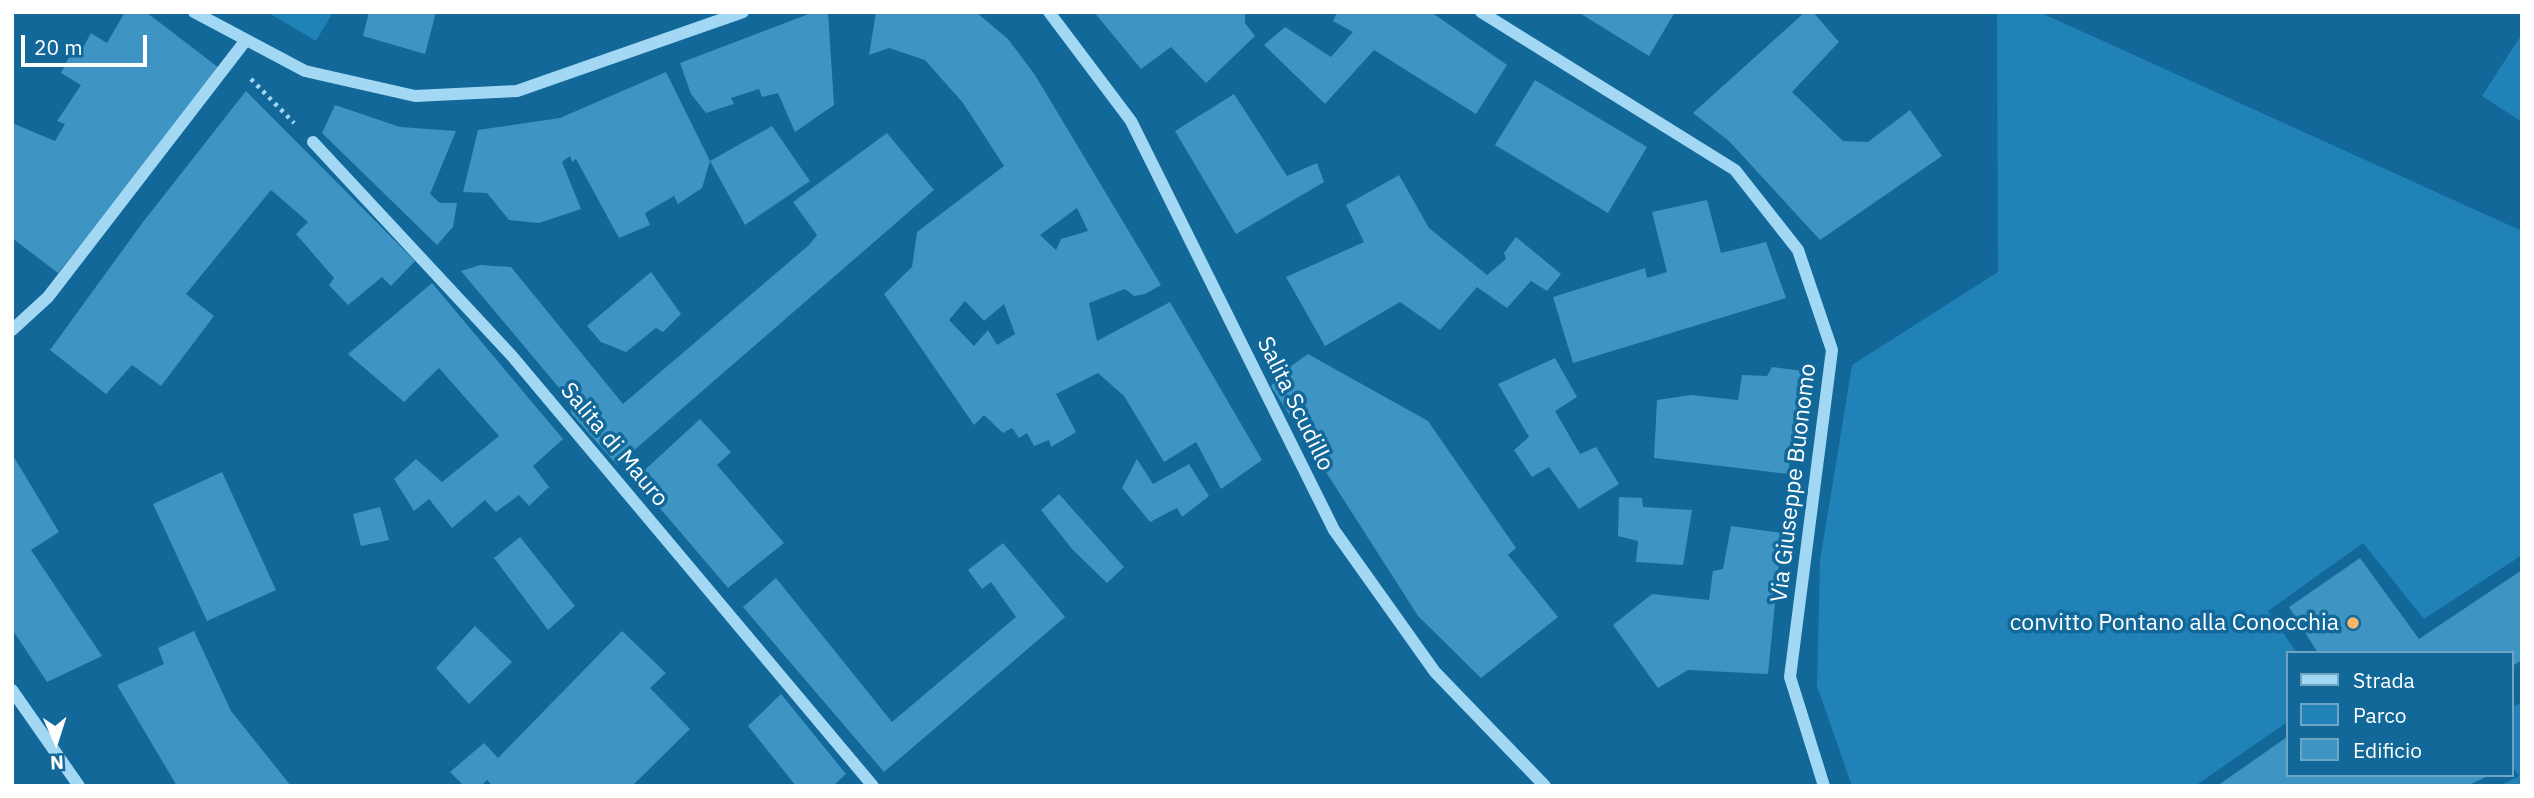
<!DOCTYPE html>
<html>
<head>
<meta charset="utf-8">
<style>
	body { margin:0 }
	#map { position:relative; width:2534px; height:798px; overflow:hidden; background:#126899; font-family:"IBM Plex Sans",sans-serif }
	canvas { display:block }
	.frame { position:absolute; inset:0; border:14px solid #fff; pointer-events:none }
	.legend { position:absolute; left:2286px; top:651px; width:228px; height:126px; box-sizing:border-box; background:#126899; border:2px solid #71a4c2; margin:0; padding:9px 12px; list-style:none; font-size:21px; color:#fff }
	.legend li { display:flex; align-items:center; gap:14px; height:35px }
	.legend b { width:35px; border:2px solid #71a4c2 }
	.north { position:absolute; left:21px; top:707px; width:70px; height:70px; -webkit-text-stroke:5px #126899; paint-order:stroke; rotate:177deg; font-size:19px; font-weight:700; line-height:28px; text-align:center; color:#fff }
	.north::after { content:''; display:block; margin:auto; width:24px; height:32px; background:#fff; clip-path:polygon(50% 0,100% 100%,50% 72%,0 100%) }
	.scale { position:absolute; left:21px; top:35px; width:126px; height:32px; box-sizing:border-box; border:4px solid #fff; border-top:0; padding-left:9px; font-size:21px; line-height:24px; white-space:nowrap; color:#fff; -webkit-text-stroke:5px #126899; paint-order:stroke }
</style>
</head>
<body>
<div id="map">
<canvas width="2534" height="798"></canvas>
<div class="frame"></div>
<ul class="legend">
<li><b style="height:9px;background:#a3d8f4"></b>Strada</li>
<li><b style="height:19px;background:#2082b6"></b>Parco</li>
<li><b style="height:19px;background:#3e94c2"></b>Edificio</li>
</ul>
<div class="north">N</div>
<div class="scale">20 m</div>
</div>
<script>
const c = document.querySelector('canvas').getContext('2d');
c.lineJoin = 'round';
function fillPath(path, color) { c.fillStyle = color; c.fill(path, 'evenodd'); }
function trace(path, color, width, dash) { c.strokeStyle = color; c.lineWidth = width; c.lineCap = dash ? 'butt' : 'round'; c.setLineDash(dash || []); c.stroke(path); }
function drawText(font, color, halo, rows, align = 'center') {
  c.font = font + ' "IBM Plex Sans",sans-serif'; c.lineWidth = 7; c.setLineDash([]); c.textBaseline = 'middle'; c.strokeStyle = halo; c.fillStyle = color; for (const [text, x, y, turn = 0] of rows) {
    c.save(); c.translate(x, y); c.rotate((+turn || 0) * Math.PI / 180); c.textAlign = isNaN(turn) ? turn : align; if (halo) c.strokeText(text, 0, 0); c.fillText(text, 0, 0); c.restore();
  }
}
fillPath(new Path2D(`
	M267,12h66l-17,29z
	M1997,12h42l483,219v324l-98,64 -61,-76 -95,68 29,42h-10v69l-92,64h-343l-35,-100 3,-125 32,-196 146,-93z
	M2522,34v88l-40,-26z
	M2522,702v84h-23l20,-10 -8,-12v-56z`), '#2082b6');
fillPath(new Path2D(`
	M125,12h21l73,56 -161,205 -46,-35v-115l43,18 10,-17 -8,-3 24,-36 -20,-12 12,-24 6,6 12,-22 16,10z
	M369,12h67l-11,42 -62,-18z
	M814,12h14l6,93 -39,27 -17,-39 -16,4 -3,-8 -28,9 3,6 -28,9 -15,-19 -11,-31z
	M876,12h100l32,27 27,36 126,210 -16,9 -11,2 -9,-7 -36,14 8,38 73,-39 92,158 -41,29 -25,-47 -32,20 -40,-66 -26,-23 -42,21 20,38 -25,15 -2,-7 -15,6 -7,-13 -8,5 -7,-10 -9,5 -19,-18 -10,10 -90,-131 28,-27 5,-35 87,-66 -41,-63 -38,-43 -36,-12 -20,7zM1077,208l11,23 -27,8 -5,11 -16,-15zM965,301l19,20 20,-17 11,30 -18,11 -9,-15 -14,16 -25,-26z
	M1094,12h151v11l10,13 -49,47 -35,-36 -30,22z
	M1337,12h94l76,53 -31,49 -102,-64 -49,54 -61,-59 21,-18 46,30 22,-25 -20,-11z
	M1578,12h97l-26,44z
	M1805,12h8l26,30 -47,50 51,49 25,1 42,-32 32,46 -122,84 -91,-99 -36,-28z
	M666,72l44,89 -8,27 -24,16 -4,-8 -29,17 5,12 -31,13 -43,-79 -4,3 -2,-6 -8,6 19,47 -42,14 -30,-3 -22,-27 -24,-1 15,-62 82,-12z
	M1535,80l112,67 -39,66 -113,-68z
	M246,91l169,170 -24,25 -9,-9 -34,28 -19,-20 5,-7 -38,-44 12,-12 -37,-32 -85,104 28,22 -53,70 -29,-21 -26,29 -56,-44 93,-128z
	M1234,94l53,82 30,-13 7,19 -88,52 -61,-103z
	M335,105l65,22 56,4 -26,63 10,9h17l-4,24 -16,18 -115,-112z
	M772,126l38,55 -65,44 -35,-64z
	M887,133l47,57 -317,275 -46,-52v-11l-110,-131 19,-6 31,2 112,137 186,-159 8,-10 -24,-33z
	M1399,175l30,53 58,47 19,-16 -2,-6 12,-16 45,37 -14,17 -16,-10 -24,27 -30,-21 -37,43 -40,-28 -75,44 -39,-69 78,-35 -18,-37z
	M1707,200l14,53 45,-11 20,56 -213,65 -20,-66 92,-29 2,10 20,-6 -15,-60z
	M651,272l30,42 -18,18 -7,-4 -30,24 -25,-10 -14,-16z
	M432,283l131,156 -30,27 16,21 -20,19 -10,-11 -23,17 -11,-12 -33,28 -23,-29 -15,12 -20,-32 22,-20 26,23 57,-46 -60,-68 -35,34 -56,-48z
	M1308,354l120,67 88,127 -8,7 50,62 -77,61 -63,-62 -147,-230 10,-13z
	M1555,358l22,39 -22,14 25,43 16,-7 23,37 -40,25 -30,-42 -17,10 -18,-27 15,-13 -31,-53z
	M1772,367l31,4 -15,103 -134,-16 3,-58 34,-5 47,5 4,-25 25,1z
	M700,419l31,33 -14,13 67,78 -56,45 -93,-109z
	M12,454l47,78 -28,18 71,106 -55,26 -35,-53z
	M1137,459l16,25 36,-20 20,32 -27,21 -5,-9 -27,14 -28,-34z
	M222,472l54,118 -69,31 -54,-117z
	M1059,494l65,73 -17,16 -35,-34 -31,-39z
	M1619,497l23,1 1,9 49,3 -9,55 -47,-3 2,-21 -20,-5z
	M380,507l9,33 -28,6 -8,-32z
	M1731,526l51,7 -14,141 -80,-4 -30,18 -45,-63 39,-31 57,6 4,-29 10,-2z
	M520,537l55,69 -27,24 -54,-72z
	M1003,543l62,74 -181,155 -141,-165 33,-29 116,144 124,-105 -25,-35 -9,7 -14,-19z
	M2360,558l59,81 103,-69v90l-11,7v-14h-193l-29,-46z
	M475,626l37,36 -43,42 -33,-36z
	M194,631l37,80 60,75h-114l-60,-101 47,-21 -6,-16z
	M622,631l44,42 -16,15 40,41 -58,57h-139l-6,-6 -6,6h-17l-14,-14 34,-29 14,15z
	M781,694l65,80 -13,12h-37l-48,-60z
	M2287,737v38h203l-23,11h-250z`), '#3e94c2');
trace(new Path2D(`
	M251,79l43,44`), '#a3d8f4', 4.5, [3.5, 5]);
trace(new Path2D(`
	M194,12l111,59 110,25 102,-5 226,-79
	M1049,12l82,109 203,409 101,142 110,114
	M1481,12l254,158 63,80 34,100 -42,327 34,109
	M313,142l199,214 361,430
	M12,330l36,-33 198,-257
	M12,690l67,96`), '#a3d8f4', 12);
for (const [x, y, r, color] of [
	[2353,623,7,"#ffb466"]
]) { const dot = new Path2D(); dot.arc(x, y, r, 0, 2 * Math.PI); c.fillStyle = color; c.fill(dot); trace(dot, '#126899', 2.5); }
drawText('23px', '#fff', '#126899', [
	["Salita Scudillo",1295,404,64],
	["Salita di Mauro",614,445,50],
	["Via Giuseppe Buonomo",1794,483,-83]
]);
drawText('23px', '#fff', '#126899', [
	["convitto Pontano alla Conocchia",2339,623]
], 'right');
</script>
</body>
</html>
